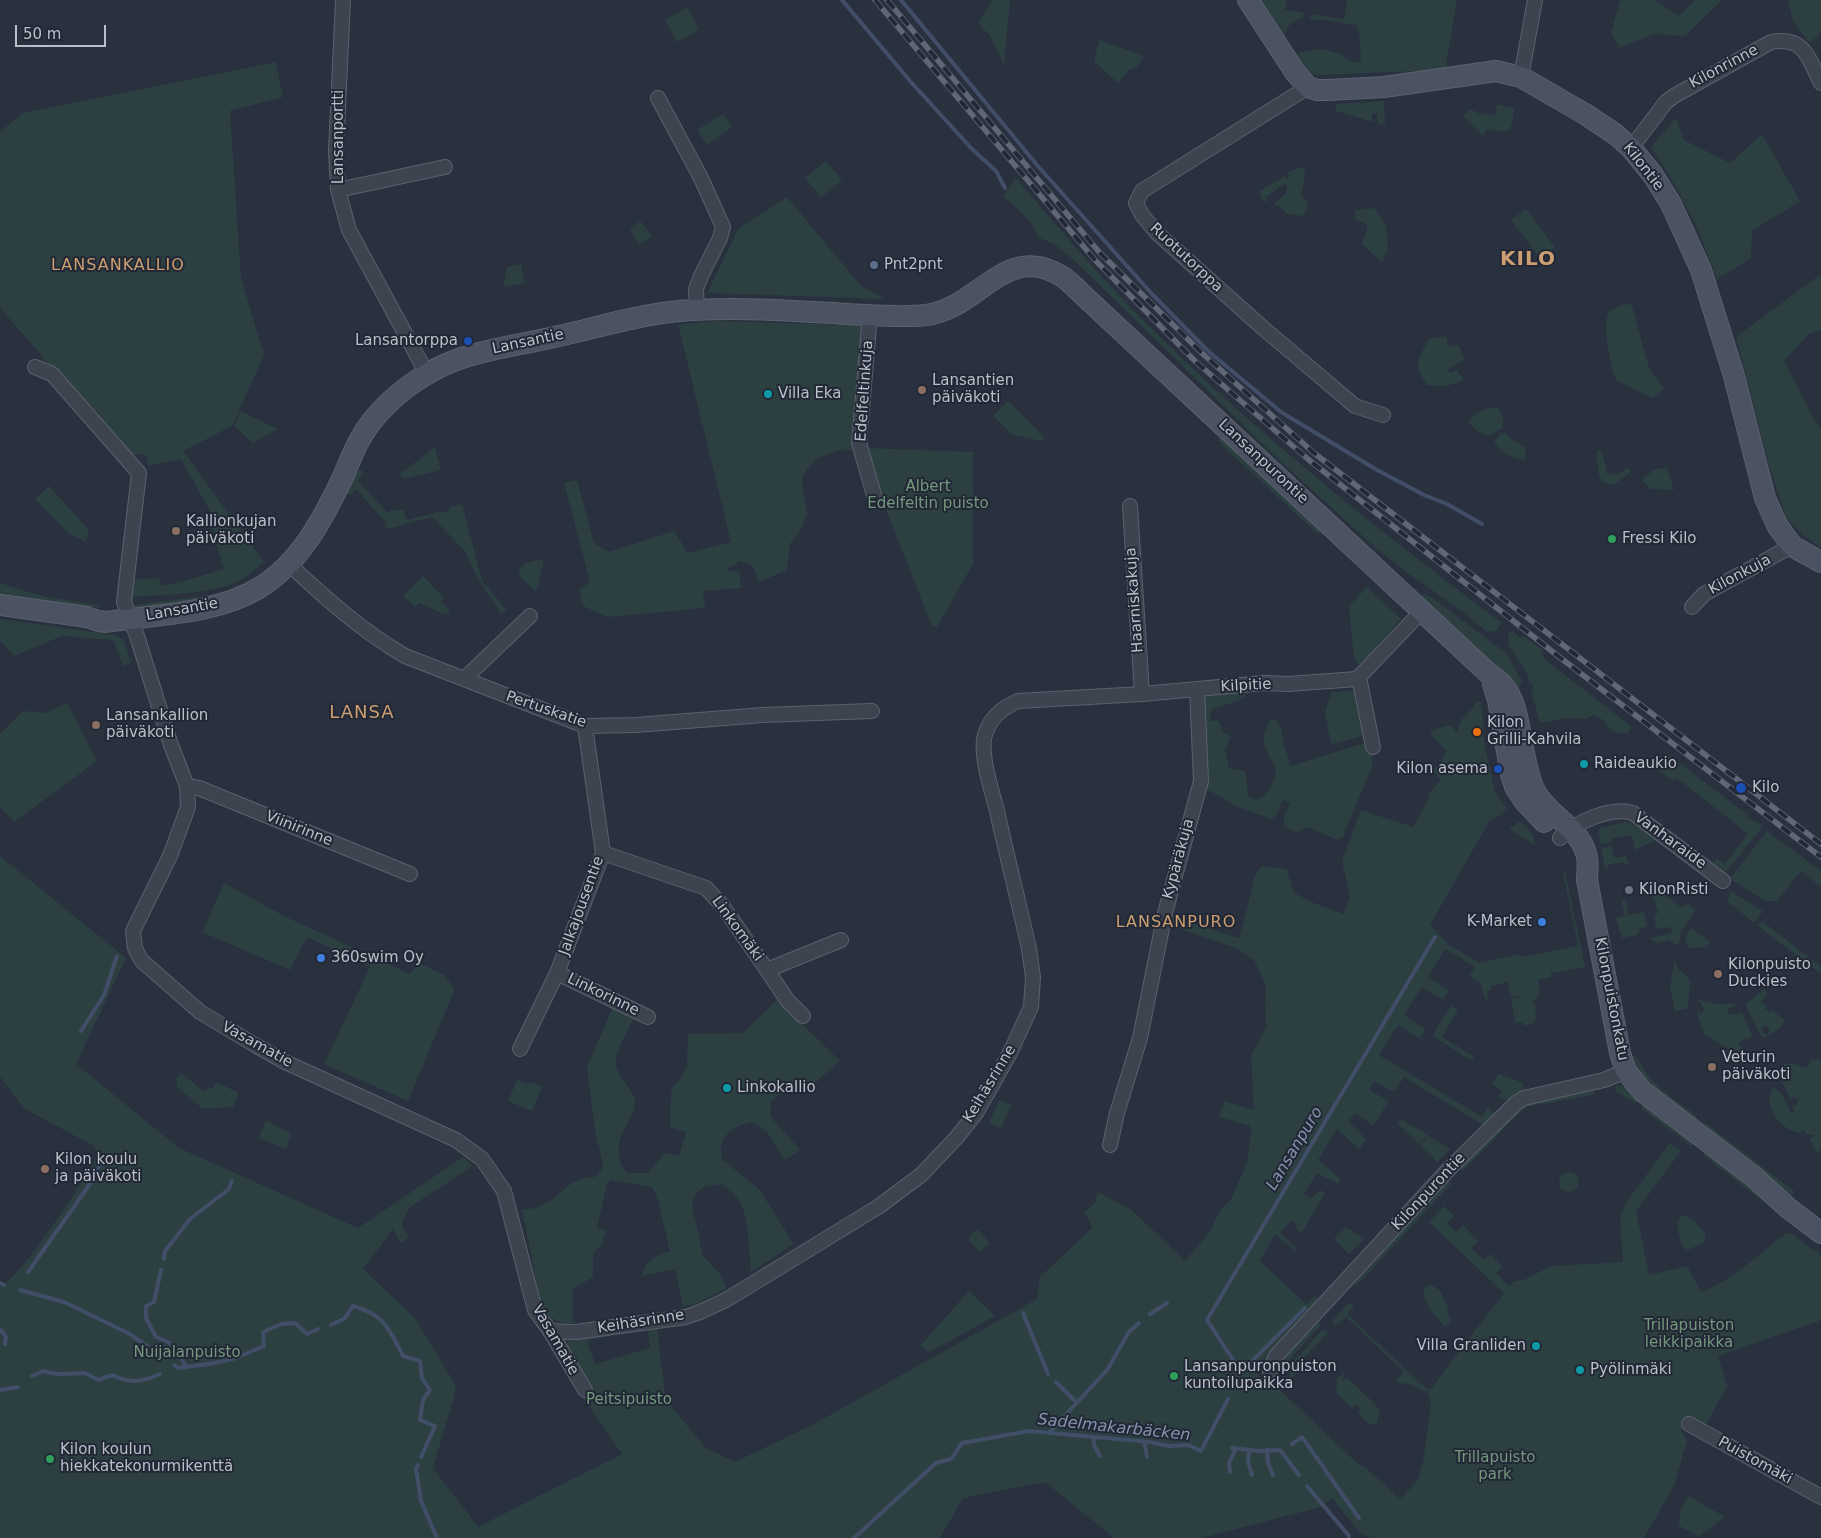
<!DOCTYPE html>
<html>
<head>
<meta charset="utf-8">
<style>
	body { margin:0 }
	#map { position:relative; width:1821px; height:1538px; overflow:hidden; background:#29313f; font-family:"DejaVu Sans",sans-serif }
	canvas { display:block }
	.scale { position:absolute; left:15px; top:25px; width:91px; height:22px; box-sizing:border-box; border:2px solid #babfca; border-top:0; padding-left:6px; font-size:15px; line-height:18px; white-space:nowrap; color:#babfca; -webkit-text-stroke:4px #222835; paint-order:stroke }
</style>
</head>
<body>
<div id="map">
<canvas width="1821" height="1538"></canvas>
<div class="scale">50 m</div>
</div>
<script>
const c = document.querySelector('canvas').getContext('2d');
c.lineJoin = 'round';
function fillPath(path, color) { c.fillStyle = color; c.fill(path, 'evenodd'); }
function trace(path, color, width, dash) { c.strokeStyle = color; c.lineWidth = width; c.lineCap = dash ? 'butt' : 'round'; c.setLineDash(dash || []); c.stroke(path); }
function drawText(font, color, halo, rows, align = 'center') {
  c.font = font + ' "DejaVu Sans",sans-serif'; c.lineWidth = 4; c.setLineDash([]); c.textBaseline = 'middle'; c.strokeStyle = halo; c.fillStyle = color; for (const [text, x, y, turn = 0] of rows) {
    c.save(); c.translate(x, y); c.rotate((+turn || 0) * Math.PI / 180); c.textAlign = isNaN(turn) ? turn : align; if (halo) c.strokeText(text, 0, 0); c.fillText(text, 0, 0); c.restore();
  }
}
fillPath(new Path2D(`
	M992,0h18l-6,65 -14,-29 -12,-13z
	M1261,0h26l-2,10 19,3 -1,4 -13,7 -6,11z
	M1345,0h112l-12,70 -130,5 -6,-3 -12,-18c14,-6 28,-6 43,0 4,2 9,7 14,8 4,1 4,0 7,-2l-2,-29 -3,-6 -30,-5h-13l-3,-2 1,-4 33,5 3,-18z
	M1620,0h35l24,16 16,-16h27l-37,36 -32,-2 -33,14 -9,-15z
	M1788,0h33v32l-11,11 -17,-22z
	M687,7l12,23 -22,12 -12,-22z
	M1099,40l45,16 -7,11 -8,3 -11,13 -24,-22z
	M276,62l7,35 -53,14 11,167 23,77 -32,71 -49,25 81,111c-10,8 -20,18 -32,22 -25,10 -72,11 -100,13l2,-18 25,-1 3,8 22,-5 40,-12 -9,-29 -5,-29 -29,-52 -33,7 -3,-12 -15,1 -74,-85 -14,-11 1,-2 -43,-49v-176l23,-19z
	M1384,101l1,24 -7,-2 -1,-10 -5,1 1,8 -37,-11v-7z
	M1497,104l17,4c-3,26 -2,26 -28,21l-3,7 -20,-20 7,-7 10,5 15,1z
	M723,114l8,10v4l-24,17 -10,-15z
	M1676,118l8,22 46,23 32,-29 38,67 -48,30 -1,27 -34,21 -22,-56 -25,-46 -19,-30z
	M826,161l16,19 -21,17 -16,-19z
	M1298,167l6,2 2,6 -3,1 2,3 -4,15 7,10 -4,12 -18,-2 -3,-5 -9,-5 13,-12v-7l-3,-1 -18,13 1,4 -4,1 -3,-11 25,-15 2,3 2,-2 -1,-4z
	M1016,178c40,47 80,94 123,138 112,113 236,212 363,307l-6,8 -9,1 -24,-20 -58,-41 -28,-22 -96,-87 -205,-200 -22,-18 -17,-7c-1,-15 -23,-31 -34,-41z
	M787,197l74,89 24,13 -178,-6 31,-64z
	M1374,208l12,17 2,24 -6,13 -21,-18 6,-13v-6l-13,-7 2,-8z
	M1526,209l29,38 -15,11 -29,-38z
	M640,221l12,15 -13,9 -9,-16z
	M521,264l4,19 -22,4 4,-20z
	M1821,274v56l-12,4 -25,27 30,58 7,9v120l-18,-13 -17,-17 -16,-50 -34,-131z
	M1628,303l4,3 17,62 15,21 -11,9 -37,-18c-5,-12 -16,-60 -6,-69 4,-4 12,-5 18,-8z
	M721,321l155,5 -10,122 107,4v112l-36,63 -5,-1 -53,-134 -13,-44 -29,3 -19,7 -11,11 -5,9 1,12 4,23 -7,19 -10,12 -3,26 -28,12 -7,-17 -12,-4 -13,8 2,3 6,-2 5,3 1,15 -38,3 2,17 -98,9 -24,-11 -4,-16 11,-8 -26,-99 13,-3 17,63 15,9 65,-21 14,22 43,-11 -53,-218z
	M1447,336l1,11 10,-2 7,14 -19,12 4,2 7,-3 7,10 -17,6 -20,-1c-14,-22 -10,-24 2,-46z
	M1008,401l37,37 -3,3 -29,-6 -20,-19z
	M1498,407l5,9v12l-15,8 -10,-4 -9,-10c6,-11 17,-14 29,-15z
	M240,411l38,18 -25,14 -19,-17z
	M1501,433h5l5,6 14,8 1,8 -2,5c-3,-1 -6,-1 -9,-2 -7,-1 -17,-10 -21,-16z
	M1221,437l102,92 -5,5 -91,-84 -9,-10z
	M435,447l6,23 -38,9 -3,-5z
	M1599,450l3,2 5,20c7,6 14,1 20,-4l3,1 1,3 -17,13 -10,-2 -5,-7 -3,-24z
	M1667,467l7,23 -23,-1 -9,-9 11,-10z
	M359,470l4,1v3l-6,6 30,32 16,-3 4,11 36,-9 4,2 3,-6 12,-3 20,77 25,29 -6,3 -24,-36 -13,-27 -32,-33 -44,12 -3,-3 2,-2 -31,-35 -6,6 -2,-1 -1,-3 10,-20z
	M49,486l40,44 -3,12 -18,-9 -33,-34z
	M542,559l2,3 -7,27 -2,2 -16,-15c0,-14 11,-14 23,-17z
	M423,576l21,22 -3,3 9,10 -4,4 -27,-12 -4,4 -12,-11z
	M0,583l41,13 58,9 1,2 -50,-2 -50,-10z
	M1367,587l34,32 -41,46 -6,-6 -5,-53z
	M226,591l7,1 -22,7 -76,8 -2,-2 71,-9z
	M1423,593l11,6 72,54 16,28 -3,6 -5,3 -94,-93z
	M0,619l115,16 9,5 7,23 -8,3 -10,-26 -51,-4 -48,20 -14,-15z
	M1509,631h3l10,8 2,-3 18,14 1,8 89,69 -4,6c-24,3 -16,-13 -35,-18l-7,4 -19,-1 -27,5 -9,-32 3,-3 -5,-6 -1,-7 -19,-30 -1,-12z
	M1357,690l7,43 -5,4 -28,7 -6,-31 6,-20z
	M1244,692l1,4 -7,5 -26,8 -2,5 1,7h7l3,3 2,10h6l2,3 -6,12 4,19 16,3c3,9 1,16 4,26l7,3c13,-5 19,-19 20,-32 -10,-18 -19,-29 -5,-49l5,1 5,7 2,15 8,24 73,-23c10,5 9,14 8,24l-29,69 -5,4 -31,-13 -8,5 -7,-1 -8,-5v-9l6,-14 -7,-3 -6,14 -5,5 -34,-12 -33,-19 -3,-86 7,-8z
	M1475,702h6l3,39 11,52 12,15 -8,8 -9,4 -60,105 18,19 31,19 41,-9 1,3 57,-11 -15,-74h2l20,95 -34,6v4l-13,3 2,14 -2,1 -5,7 2,2 1,15 -3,4 -9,3 -2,-4 -7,1 -4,-24 9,-2 -1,-2 -8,2 -3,-15 -17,4v4l-4,1 1,8h-3l-4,-15 -12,-8 6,-9 -30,-18 -17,28 21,14 -6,9 -21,-13 -18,28 21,14 -5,10 -22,-14 -19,30 103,62 6,-10 5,5 -1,7 -7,7 -81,-49 -9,14h-3l-18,-10 -5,9 20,11 -16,25 -17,-13 -8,8 18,18 -7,10 -22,-20 -19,31 23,19 -3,5 -21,-11 -13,21 7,5 9,-9 5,3 -21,36 -3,4 -6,-5 2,-3 -6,-5 -11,13 17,15 -1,4 -21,-18 -15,27 46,43 9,-9 5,7 -60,63 -2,9 5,7 16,7 11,-12 3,-14 28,-31 5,-1 1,4 -28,29 -2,10 -17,17 78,74 6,2 36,33 18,-19 5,-18 8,-60 -3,-11h-6l-10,-6 -17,-3 9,-10 -58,-55 -8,7 -4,1 -1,-5 17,-18 4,4 -7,8 82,77 75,-98 -75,-71 15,-16 10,10 -7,7 9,9 7,-7 15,16 -7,7 13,12 6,-6 13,13 -7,6 13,13 6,-5 9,-1 27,-14 72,-4 -3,-42 5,-16 45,-61 11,8 -45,60 13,64 38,-9 14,26c33,-12 58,-39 86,-59h4l30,22v65l-103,36 9,30 -21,39 -22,-5 -3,10 6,10 -13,46 -30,52h-272l-11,-4 -29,-36 -11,9 -119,31h-88l-69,-56 -82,16 -23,40h-940v-252c16,-1 88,-111 98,-131l-4,-9 -69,-37 -25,-32v-221l126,102 -50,106 103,84 179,80 105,-71 10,9 -63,41 -9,17 8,14 -8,5 -8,-14 -30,40 52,49 41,68 -3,14 -20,68 45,59 144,-73 -39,-56 11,-8 -17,-25 -10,-21 4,-8 37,-4 2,4 -23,4 8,24 55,-16 -2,-18 9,-1 9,71 40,48 29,14 79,-38 223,-125 3,-22 52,-49 -7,-16 10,-9 3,-11 34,18 53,51 24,-28 10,-21 12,-13 16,-36 4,-32 -1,-5 -31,-9 5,-16 30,9 -3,-54 15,-29 -1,-21 1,-21 -12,-25 -18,-12 -68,-23 2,-9 69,22 7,-25 8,-36 8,-11 25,3 6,23 18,10 33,12 6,-18 -8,-35 19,-51 52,17 17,-31 -1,-3 12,-13 -8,-9 14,-20 -17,-17 5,-5 15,-4 7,7 4,-12 12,-12z
	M67,703l30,58 -83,61 -14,-15v-73l23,-23 23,2z
	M1669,755l79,60 -1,2 6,4 1,-1 9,6 -37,46 -13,-9 4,-5 8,6 23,-30 -71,-56 -4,3 -15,-12z
	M1519,822h2c7,7 15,13 14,23l-26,-16z
	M1626,822l10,4 19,14 -20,10 -3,-15 -21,4 1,3 -9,2 -3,-1 -2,-12 2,-3z
	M1767,831l54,40v16l-20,-16 -24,30h-12l-35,-22z
	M1612,846l3,12 11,-2 3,8 -5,1 -1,-3 -15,3 1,3h-4l-4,-20z
	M224,883l60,33 126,58 10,-11 24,12 11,14 -47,112 -84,-37 46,-97 -63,-30 -17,33 -88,-38z
	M1731,891l32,20 -9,12 -27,-22z
	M1657,892h4l21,16 5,-5 9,7 -16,23 1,5 -4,8 -9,-6 -11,3 -6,-3v-2l21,-5 -1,-6 -11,2 -4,-1 -2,-13 4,-2 -5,-18z
	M1625,899l3,16 16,-3 3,15 -8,1 1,3 -4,4 -14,3 -6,-20 9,-2 -4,-16z
	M1762,921l59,46v7l-63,-48z
	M1691,928l19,14 -4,5 -17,1c-6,-7 -3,-14 2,-20z
	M1674,963h2l2,5 12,12 -2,28 -13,3 -5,-24z
	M1763,989l5,4 -7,9 6,4 -2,3 5,3 2,-2 14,11 -7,8 -9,6 -2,-3 2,-2 -4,-5 -5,3 3,6 2,-1 2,3 -3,2 -4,-2 -16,-32 12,-9z
	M779,998l5,8 56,55 -27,23h-21l-21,18 -1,14 30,34 -16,10 -17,-28 -14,-10c-13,1 -30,10 -32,25 -1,3 1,9 1,12l37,30 35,55 -43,28c-2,-19 -2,-52 -10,-68 -4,-8 -12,-14 -19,-20l-18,3 -8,6 -4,12 11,51 17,18 7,14 -33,17 -11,1 -8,-37 -33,7c4,-17 13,-20 28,-25l-14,-57 -4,-7 -41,-7 -4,4 -10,44 9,2 -4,14 -9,9v24l-20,12v34c-20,0 -24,-5 -33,-23l-18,-90c7,-1 16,-2 23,-6 21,-12 23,-26 50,-27l6,-6 2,-7 -8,-34 -8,-63 26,-60 22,9c-6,13 -16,28 -19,42 -4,16 18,28 19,44 0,11 -9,22 -13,32 -6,12 -4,30 5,39h21l17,-20 14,3 7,-24 -16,-5 1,-33 2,-7 9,-10 5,-11 1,-32 55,-1z
	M1699,1000l19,4h19v2l-10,3 2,6 13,-2 10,22 -2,4 -6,-1 -5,6 5,7 -4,4 -4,-1 -32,-20 -5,-15 -2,-11 3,6 5,-3 -5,-9 -4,2z
	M1451,1006l7,4 -16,27 32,20 -2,4 -37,-24 -2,-3z
	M1633,1056l4,1c12,27 37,42 60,59l-4,6c-24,-19 -49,-36 -60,-66z
	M1821,1059v90l-3,5 -9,-15 5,-3 -1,-2 -7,1 -1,-4 -4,-1v3c-19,-2 -39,-25 -29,-45h3l7,6 9,18h4l-3,-7h5l1,-6 -6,-2 -1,4 -11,-23 4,-14c9,-1 14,0 22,4l6,-8z
	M181,1073l22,18 7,-3 3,1 3,-7 23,11 -6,14 -30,2 -26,-22 -1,-8z
	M1500,1074l23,9v8c-10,5 -13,12 -25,6l4,-6 -10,-7 6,-9z
	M517,1080l11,4 2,-2 12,5 -10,24 -24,-10z
	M1616,1085l10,2 70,55 -5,4 -50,-38 2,-3 -5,-5 -3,3 -19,-12z
	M1593,1089l1,4 -2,2 -66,12 -12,11 -52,54 -1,-6 57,-60z
	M999,1100l12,5 -10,23 -12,-5z
	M1401,1119l27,16 -9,9 -22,-21z
	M266,1120l25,14 -5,15 -27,-11z
	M1706,1123l89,69 -3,4 -90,-67z
	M1428,1136l22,13 -13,13 -17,-17z
	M1708,1151l78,61 -3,5 -80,-62z
	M1559 1182a10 10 0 1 1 20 0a10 10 0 1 1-20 0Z
	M1447,1181l5,2 -96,103 -2,-4 90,-99z
	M1683,1215l11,5 11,13v9l-17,8 -5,-2c-2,-9 -11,-27 0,-33z
	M1346,1227l18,12 -15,15 -15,-15z
	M977,1229l13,14 -11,9 -10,-12 1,-5z
	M1431,1284l9,7 9,18 -2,2 4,10 -6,6c-8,-9 -24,-25 -21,-38z
	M969,1291l26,25 -65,36 -10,-6z
	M1316,1320l5,5 -33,36 -5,14 -5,-13z
	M1344,1372l1,3 -3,5 6,-2 28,27 1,3 3,1 -3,14 -3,2c-6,-1 -13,-7 -16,-13l3,-3 -5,-5 -3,4 -3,-1 -14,-15 1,-13z
	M1688,1496l37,21 -26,20 -21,-12 3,-16z`), '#2c3f41');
trace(new Path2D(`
	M842,0l68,81 62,68 24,22 9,17
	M901,0l136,165 115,129 56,57 73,61 96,58 47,25 23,9 35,20
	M81,1031l23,-36 13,-39
	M164,1259l1,-8 25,-32 39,-30 3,-8
	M161,1270l-7,32 -8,4v12l10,19 12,5 6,5
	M28,1272l62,-88 14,-27
	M0,1283l4,2
	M20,1290l44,12 64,31 32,22
	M1305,1308l-64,64 -34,-52 228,-383
	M1023,1313l25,61
	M1150,1314l17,-11
	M331,1325l13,-6 9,-13c32,9 36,23 50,50l17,5 2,17 8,12 -7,10 -3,20 15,6 -14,31
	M0,1329l6,8 -1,7
	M180,1355l6,12
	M174,1365l4,3 31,-4 24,-5 31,-13 -1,-14 18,-8 14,-1 12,11 11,-5
	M32,1376l11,-5 14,3 28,-1 13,7 14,-5c18,9 30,7 48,-1
	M1056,1382l20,20
	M0,1390l18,-3
	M1049,1433l58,-63 22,-38 10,-9
	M1093,1437l1,8 6,11
	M1144,1441l3,16
	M1292,1444l10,-7 57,81
	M1232,1448l28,3 20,-1 19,25
	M1249,1450l-1,12 4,13
	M1267,1450l1,13 5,12
	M418,1465l-2,4 5,32 16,37
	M1230,1472l-1,-9 7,-15
	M1307,1486l42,50
	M854,1538l82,-75 15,-4 11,-16 67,-12 121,11 19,4 19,-1 13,6 27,-52`), '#414e67', 4);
const street = new Path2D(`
	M343,0l-7,151 2,39 11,40 78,144
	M1521,77l14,-77
	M1308,87l-166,104 -6,12 6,12 15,18 106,95 92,78 28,9
	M658,98l43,80 22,49 -3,11 -19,38 -5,13 1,21
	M1631,148l35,-46 8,-6 97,-54c33,-6 37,15 50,41
	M338,190l107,-23
	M870,315l-11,128 15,52
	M35,367l17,7 87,99 -15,129 13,34 34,109 16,41 1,21 -18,49 -37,75 2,17 6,12 59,52 55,33 30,17 171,78 26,19 22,32 31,119 15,21 35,59
	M1130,506l12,188
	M289,564c36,34 73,67 116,92l180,70 51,-1 127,-10 109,-4
	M1692,607l12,-13 88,-48
	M1359,677l14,70
	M464,679l66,-63
	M187,786l12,2 211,86
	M1560,838c16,-16 51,-32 73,-25l90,68
	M603,853l103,35 16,17 45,65 74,-30
	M767,970l21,31 15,15
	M557,973l91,44
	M520,1049l37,-76 46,-120 -18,-127
	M1110,1145l7,-32 23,-75 25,-125 36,-132 -4,-92
	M550,1331l26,1 110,-15 14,-5 26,-12 152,-93 43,-32 36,-38 19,-24 34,-60 21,-46 2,-30 -4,-28c-10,-46 -22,-92 -32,-138 -5,-20 -19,-60 -11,-79 5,-15 18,-25 32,-31l124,-7 122,-11 24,1 69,-5 65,-68
	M1270,1371l6,-15 171,-185 69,-68 8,-5 80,-18 22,-9
	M1689,1424l132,73`);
const secondary = new Path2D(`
	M1248,0l47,72 13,15 9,3h11l56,-3 112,-16 25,6 64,37 30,20 16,14 22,27 18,29 30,66 33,106 31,122 12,27 15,21 29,16
	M0,605l87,12 11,4 8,1c50,-8 108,-7 153,-34 41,-25 64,-69 84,-111 5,-12 10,-25 16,-36 14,-27 42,-52 68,-67 36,-22 77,-26 118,-35 50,-10 98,-27 149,-29 51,-3 102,1 153,4 26,1 53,4 79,1 53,-6 80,-75 137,-38 7,5 14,12 21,19l404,377c5,4 11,7 15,12 20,21 17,78 32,106 12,24 43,35 51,62 3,8 1,19 1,27l33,173 6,18 16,20 112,86 34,31 33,25
	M1493,684l5,16 13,74 4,13 10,15 19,20`);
trace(street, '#5b616d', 16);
trace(secondary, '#5b616d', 22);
trace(street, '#3d434f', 14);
trace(secondary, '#4b5262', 20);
const rail = new Path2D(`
	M875,0l220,260 101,102 113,98 249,196 263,201
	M887,0l213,253 104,102 110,98 507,391`);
trace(rail, '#5f6776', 5.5);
trace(rail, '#222835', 4, [11]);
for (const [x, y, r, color] of [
	[874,265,5,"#5c6f8a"],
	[468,341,5,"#1a4fb4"],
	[922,390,5,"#8d6e63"],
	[768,394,5,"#0f9aa8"],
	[176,531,5,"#8d6e63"],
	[1612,539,5,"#2e9e5b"],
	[96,725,5,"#8d6e63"],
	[1477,732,5,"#e8710a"],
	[1584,764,5,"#0f9aa8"],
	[1498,769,5,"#1a4fb4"],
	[1741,788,6,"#1a4fb4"],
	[1629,890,5,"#6b7280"],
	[1542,922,5,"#3f7fe0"],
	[321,958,5,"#3f7fe0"],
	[1718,974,5,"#8d6e63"],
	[1712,1067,5,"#8d6e63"],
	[727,1088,5,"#0f9aa8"],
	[45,1169,5,"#8d6e63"],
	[1536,1346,5,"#0f9aa8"],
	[1580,1370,5,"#0f9aa8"],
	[1174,1376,5,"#2e9e5b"],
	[50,1459,5,"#2e9e5b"]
]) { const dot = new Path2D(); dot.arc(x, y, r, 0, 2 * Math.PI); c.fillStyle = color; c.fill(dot); trace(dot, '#222835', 2); }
drawText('15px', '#babfca', '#222835', [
	["Kilonrinne",1724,67,-28],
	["Lansanportti",339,137,-90],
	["Kilontie",1643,167,52],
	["Ruotutorppa",1186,258,43],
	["Lansantie",528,342,-12],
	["Edelfeltinkuja",865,391,-86],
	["Lansanpurontie",1263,462,43],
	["Kilonkuja",1740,575,-28],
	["Haarniskakuja",1135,600,-94],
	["Lansantie",182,610,-10],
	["Kilpitie",1246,686,-3],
	["Pertuskatie",546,710,19],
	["Viinirinne",299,829,22],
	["Vanharaide",1670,841,36],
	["Kypäräkuja",1179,859,-75],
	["Jalkajousentie",582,906,-70],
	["Linkomäki",737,929,54],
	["Linkorinne",603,995,26],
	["Kilonpuistonkatu",1611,999,79],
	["Vasamatie",257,1045,29],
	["Keihäsrinne",990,1084,-59],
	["Kilonpurontie",1429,1192,-47],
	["Keihäsrinne",641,1322,-9],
	["Vasamatie",555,1340,60],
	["Puistomäki",1755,1461,29]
]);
drawText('15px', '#babfca', '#222835', [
	["Pnt2pnt",884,265],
	["Lansantorppa",458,341,"right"],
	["Lansantien",932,381],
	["päiväkoti",932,398],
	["Villa Eka",778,394],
	["Kallionkujan",186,522],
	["päiväkoti",186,539],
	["Fressi Kilo",1622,539],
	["Lansankallion",106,716],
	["päiväkoti",106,733],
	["Kilon",1487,723],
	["Grilli-Kahvila",1487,740],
	["Raideaukio",1594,764],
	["Kilon asema",1488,769,"right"],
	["Kilo",1752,788],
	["KilonRisti",1639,890],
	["K-Market",1532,922,"right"],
	["360swim Oy",331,958],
	["Kilonpuisto",1728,965],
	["Duckies",1728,982],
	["Veturin",1722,1058],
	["päiväkoti",1722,1075],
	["Linkokallio",737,1088],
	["Kilon koulu",55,1160],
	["ja päiväkoti",55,1177],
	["Villa Granliden",1526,1346,"right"],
	["Lansanpuronpuiston",1184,1367],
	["kuntoilupaikka",1184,1384],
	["Pyölinmäki",1590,1370],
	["Kilon koulun",60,1450],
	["hiekkatekonurmikenttä",60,1467]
], 'left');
drawText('15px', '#73987e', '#222835', [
	["Albert",928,487],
	["Edelfeltin puisto",928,504],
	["Trillapuiston",1689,1326],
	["leikkipaikka",1689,1343],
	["Nuijalanpuisto",187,1353],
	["Peitsipuisto",629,1400],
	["Trillapuisto",1495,1458],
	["park",1495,1475]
]);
c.letterSpacing = '1px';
drawText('16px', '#cc9f72', '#222835', [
	["LANSANKALLIO",118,266],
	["LANSANPURO",1176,923]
]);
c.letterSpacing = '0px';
drawText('italic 16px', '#8494ae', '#222835', [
	["Lansanpuro",1295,1149,-59],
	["Sadelmakarbäcken",1114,1428,6]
]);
c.letterSpacing = '1px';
drawText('18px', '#cc9f72', '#222835', [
	["LANSA",362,713]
]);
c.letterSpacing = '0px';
c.letterSpacing = '1px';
drawText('bold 20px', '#cc9f72', '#222835', [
	["KILO",1528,260]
]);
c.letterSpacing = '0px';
</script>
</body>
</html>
